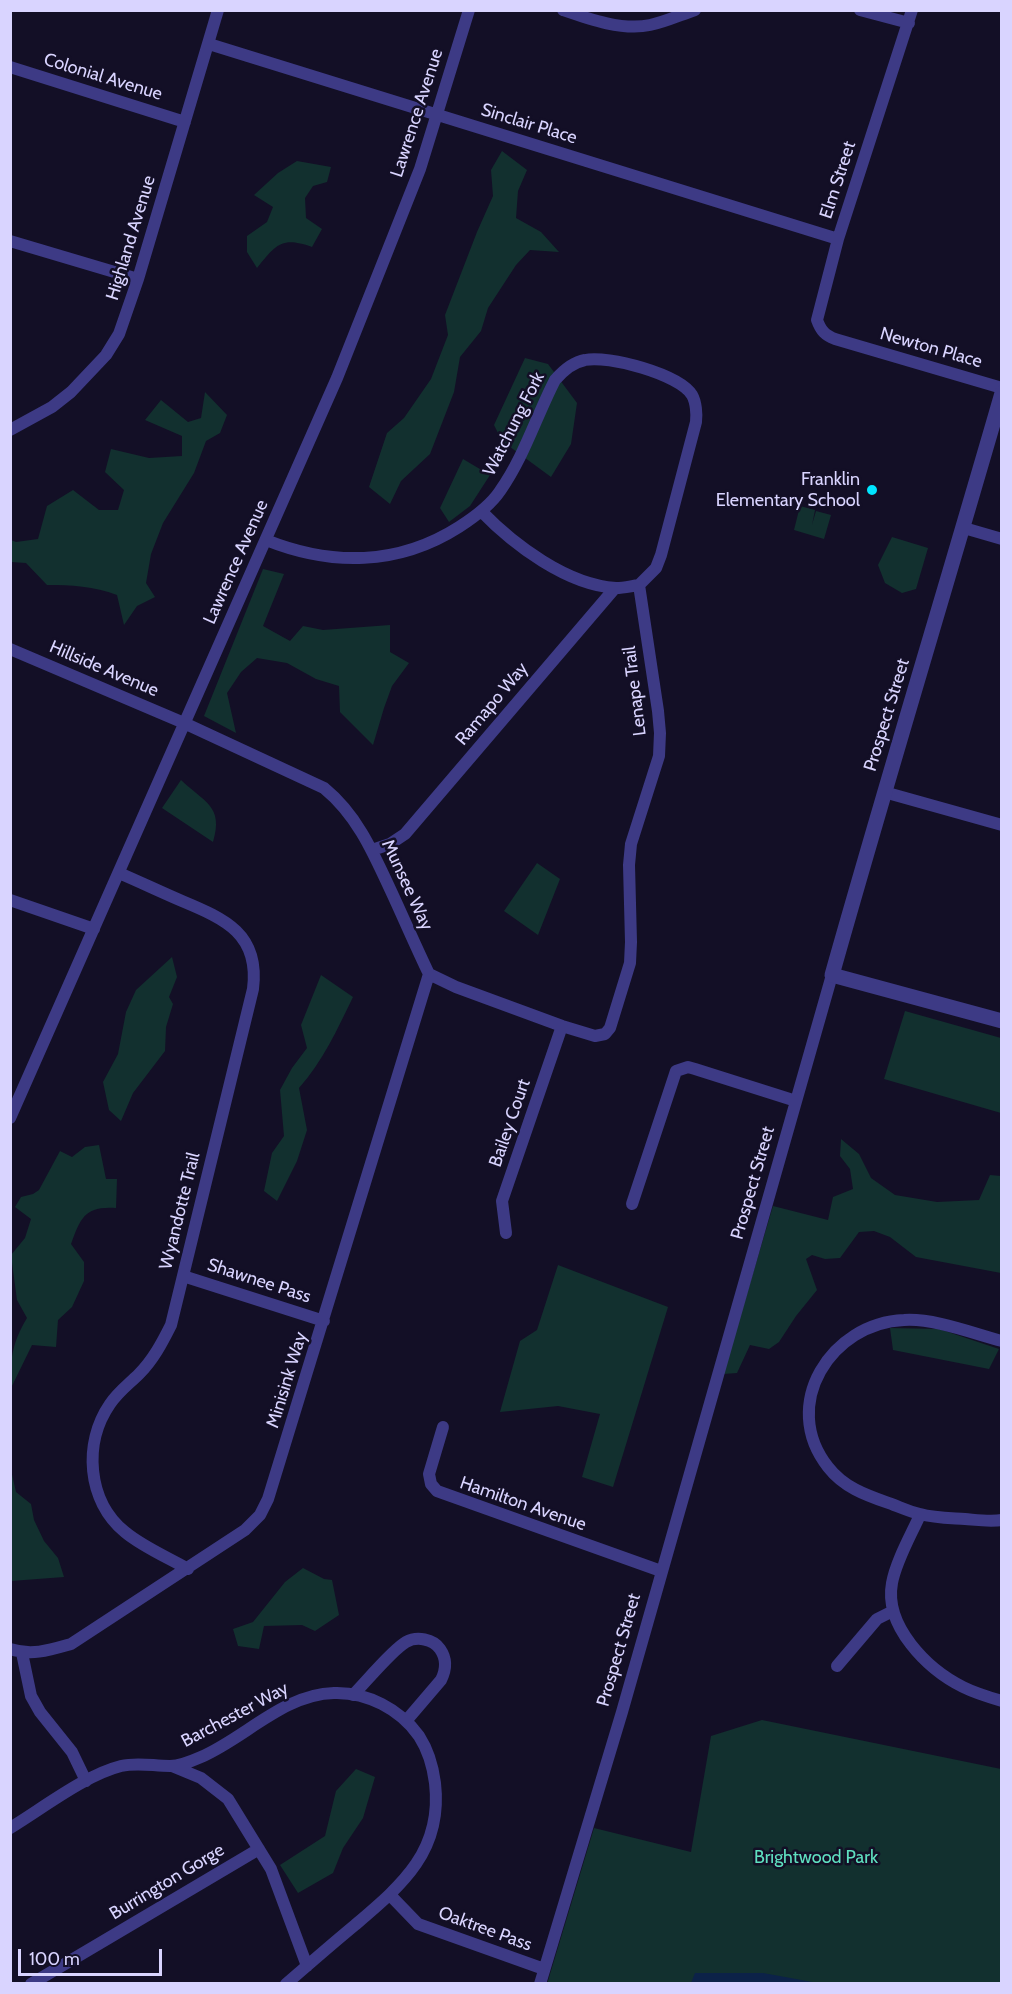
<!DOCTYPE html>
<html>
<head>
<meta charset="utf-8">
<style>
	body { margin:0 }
	#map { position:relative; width:1012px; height:1994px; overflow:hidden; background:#130f26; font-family:Cabin,sans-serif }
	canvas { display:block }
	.frame { position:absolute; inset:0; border:12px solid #d9d4ff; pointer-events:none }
	.scale { position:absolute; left:18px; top:1949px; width:144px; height:27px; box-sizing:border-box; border:3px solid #d9d4ff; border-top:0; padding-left:8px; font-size:18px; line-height:21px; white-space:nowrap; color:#d9d4ff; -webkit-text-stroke:4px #130f26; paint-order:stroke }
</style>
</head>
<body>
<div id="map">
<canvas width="1012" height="1994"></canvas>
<div class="frame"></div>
<div class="scale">100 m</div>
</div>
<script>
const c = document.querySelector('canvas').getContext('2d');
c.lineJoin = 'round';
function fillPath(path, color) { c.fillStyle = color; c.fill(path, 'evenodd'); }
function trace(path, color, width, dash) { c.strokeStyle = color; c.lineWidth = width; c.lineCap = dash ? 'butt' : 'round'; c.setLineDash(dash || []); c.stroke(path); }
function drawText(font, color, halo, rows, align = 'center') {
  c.font = font + ' Cabin,sans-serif'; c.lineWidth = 5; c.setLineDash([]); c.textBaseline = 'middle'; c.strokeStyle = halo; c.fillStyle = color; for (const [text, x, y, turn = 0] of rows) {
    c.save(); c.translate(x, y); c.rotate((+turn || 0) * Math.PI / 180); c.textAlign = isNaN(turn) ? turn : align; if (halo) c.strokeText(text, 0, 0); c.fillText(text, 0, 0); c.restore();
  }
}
fillPath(new Path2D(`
	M502,151l25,19 -9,21 -2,27 25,14 18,20 -29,-2 -14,15 -28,43 -7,23 -21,26 -6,35 -24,62 -29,27 -11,23 -21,-17 18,-54 17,-15 27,-39 17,-44 -3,-20 32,-83 16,-36 -2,-26z
	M297,161l34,6 -4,15 -14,4 -8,12 1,20 16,11 -10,18c-31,-11 -36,-2 -55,21l-10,-16v-16l20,-14 6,-15 -19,-12 24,-22z
	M525,358l23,6 29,39 -6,41 -20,33 -49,-36 -8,-16z
	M205,392l22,23 -7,18 -14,8 -12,32 -31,50 -12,31 -5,29 9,14 -18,9 -13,19 -7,-30c-23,-9 -46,-10 -70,-10l-21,-22 -15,-1v-22l5,2 22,-3 9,-33 26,-16 26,20h19l6,-20 -19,-18 6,-23 38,9 33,-2v-20l-37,-16 16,-20 27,22 13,-4z
	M463,459l27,16 -20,31 -21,16 -9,-14z
	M800,506l15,4 -3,15 4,-14 15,4 -7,24 -30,-9z
	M892,537l36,11 -12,41 -14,4 -17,-10 -7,-18z
	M263,569l21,5 -21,52 27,15 13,-15 20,4 67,-5v27l19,11 -17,23 -8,22 -11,37 -33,-33 -1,-26 -23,-7 -29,-16 -30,-5 -16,14 -14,21 9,40 -32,-17z
	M181,780c23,22 43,26 32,62l-51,-34z
	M537,863l23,16 -22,56 -34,-24z
	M172,957l5,20 -8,20 4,7 -7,23 -1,24 -32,42 -12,28 -12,-11 -6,-28 15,-28 8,-42 10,-22z
	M321,975l32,22c-16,33 -30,64 -54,91l8,42 -10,31 -20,40 -13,-10 8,-38 12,-17 -4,-46 12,-22 15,-20 -6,-23z
	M905,1011l96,27v75l-117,-34z
	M841,1139l18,15 12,24 24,17 42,7 42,-2 11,-25 11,1v97l-85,-16 -26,-20 -16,-6 -15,1 -19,26 -15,1 -13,-4 -6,4 11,31 -21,26 -17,26 -10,7 -19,-4 -13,28 -14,1 50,-168 55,14 5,-23 20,-8 -3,-20 -10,-13z
	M99,1145l7,34h11l-1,29c-31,-2 -35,9 -45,36l13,18v19l-12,26 -14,13 -2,27 -24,-2 -21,43c-1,-29 1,-45 16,-70l-10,-18 -6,-45 14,-17 6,-19 -16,-12 6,-10 12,-3 6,-4 21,-39 12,6 13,-10z
	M558,1265l110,42 -55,180 -31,-10 18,-63 -42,-8 -58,6 20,-71 17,-11z
	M890,1328l49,1 60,20 -10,20 -96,-19z
	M11,1470l5,22 15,12 3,16 10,21 14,17 6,19 -53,4z
	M303,1568l21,11 8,1 7,35 -24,16 -13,-6 -38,1 -5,23 -21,-3 -5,-17 20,-7 32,-40z
	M762,1720l239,49v214l-454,1 47,-156 97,24 20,-116z
	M356,1769l19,8 -12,41 -20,30 -10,25 -35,20 -18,-28 45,-29 11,-45z`), '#12302f');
fillPath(new Path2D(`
	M695,1973h68l55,10h-127z`), '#0c2248');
trace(new Path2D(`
	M563,10c26,9 60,21 87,15 15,-3 30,-10 45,-15
	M860,10l49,13
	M912,10l-74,229 -21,81c4,11 8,15 18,19l167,49
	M209,44l629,195
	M10,67l175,55
	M10,241l128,38
	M10,430l42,-23 19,-15 35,-37 13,-21 19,-55 80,-269
	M481,511c33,34 86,74 135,77 8,0 15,-2 23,-3
	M964,528l38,11
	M10,649l174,74 140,65c33,27 49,64 67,103 13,28 25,56 38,83l27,13 106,39 33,10 10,-2 5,-6 20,-65 1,-21 -2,-77 2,-21 28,-88 1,-23 -2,-22 -19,-126 17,-17 5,-13 35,-133c1,-8 0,-20 -4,-27 -13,-21 -84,-40 -107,-35 -12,2 -23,12 -30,20 -19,37 -31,77 -55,111 -10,15 -27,27 -41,36 -61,39 -128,39 -193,13
	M884,792l118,33
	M372,850l18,-6 15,-10 210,-246
	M119,873c21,9 42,19 63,28 43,18 78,33 71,88l-82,336c-9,18 -18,35 -32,49 -10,10 -21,18 -29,30 -27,39 -23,97 15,128 18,15 42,25 63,37
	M10,900l84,29
	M10,1118l327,-740 83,-209 49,-159
	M632,1204l44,-133 12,-4 7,2 101,32
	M506,1233l-4,-32 60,-175
	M183,1276l141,45
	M1002,1341c-30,-8 -68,-23 -98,-21 -73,3 -125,85 -76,147 17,22 41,29 66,38 8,3 17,7 26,9 14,4 30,4 45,5 12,1 25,3 37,1
	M443,1427l-14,47 2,10 6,7 224,80
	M920,1515c-9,20 -24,46 -28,68 -8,43 35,86 71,104 12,6 25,10 39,14
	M10,1649c22,7 40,1 61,-5l174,-114 15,-15 8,-16 161,-525
	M22,1653l9,43 9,16 32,40 14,29
	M837,1666l40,-47 16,-8
	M353,1695c13,-13 39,-45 53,-53 11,-6 27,-3 34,7 7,10 6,21 1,31l-35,41
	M172,1766l29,12 27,21 43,70 36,97
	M10,1828c33,-20 75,-53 111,-62 17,-4 32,0 49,0 10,0 22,-5 31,-9 44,-19 83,-63 133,-64 33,-1 66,16 85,43 9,14 14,31 16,47 8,68 -33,102 -80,142 -23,19 -46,39 -69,59
	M390,1895l28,29 126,45
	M31,1984l228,-135
	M540,1984l82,-272 210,-737`), '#3d3a85', 12);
trace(new Path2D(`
	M1002,393c-56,194 -115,387 -170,582l170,46`), '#3d3a85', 15);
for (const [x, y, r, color] of [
	[872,490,6,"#00e5ff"]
]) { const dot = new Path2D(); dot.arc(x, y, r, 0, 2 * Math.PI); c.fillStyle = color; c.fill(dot); trace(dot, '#130f26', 2); }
drawText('18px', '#d9d4ff', '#130f26', [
	["Colonial Avenue",103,77,17],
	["Lawrence Avenue",417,113,-72],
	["Sinclair Place",529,124,17],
	["Elm Street",838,180,-72],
	["Highland Avenue",131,238,-73],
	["Newton Place",931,348,16],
	["Watchung Fork",514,424,-63],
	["Lawrence Avenue",236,562,-66],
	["Hillside Avenue",104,669,23],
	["Lenape Trail",635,691,-97],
	["Ramapo Way",492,704,-50],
	["Prospect Street",887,715,-73],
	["Munsee Way",407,885,65],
	["Bailey Court",510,1123,-71],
	["Prospect Street",753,1183,-74],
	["Wyandotte Trail",180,1211,-76],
	["Shawnee Pass",259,1281,18],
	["Minisink Way",287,1380,-73],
	["Hamilton Avenue",523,1504,19],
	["Prospect Street",619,1650,-74],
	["Barchester Way",235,1715,-28],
	["Burrington Gorge",167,1882,-31],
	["Oaktree Pass",485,1929,20]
]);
drawText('18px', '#d9d4ff', '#130f26', [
	["Franklin",860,480],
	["Elementary School",860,501]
], 'right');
drawText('18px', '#5fe0c0', '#130f26', [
	["Brightwood Park",816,1858]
]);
</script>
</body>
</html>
